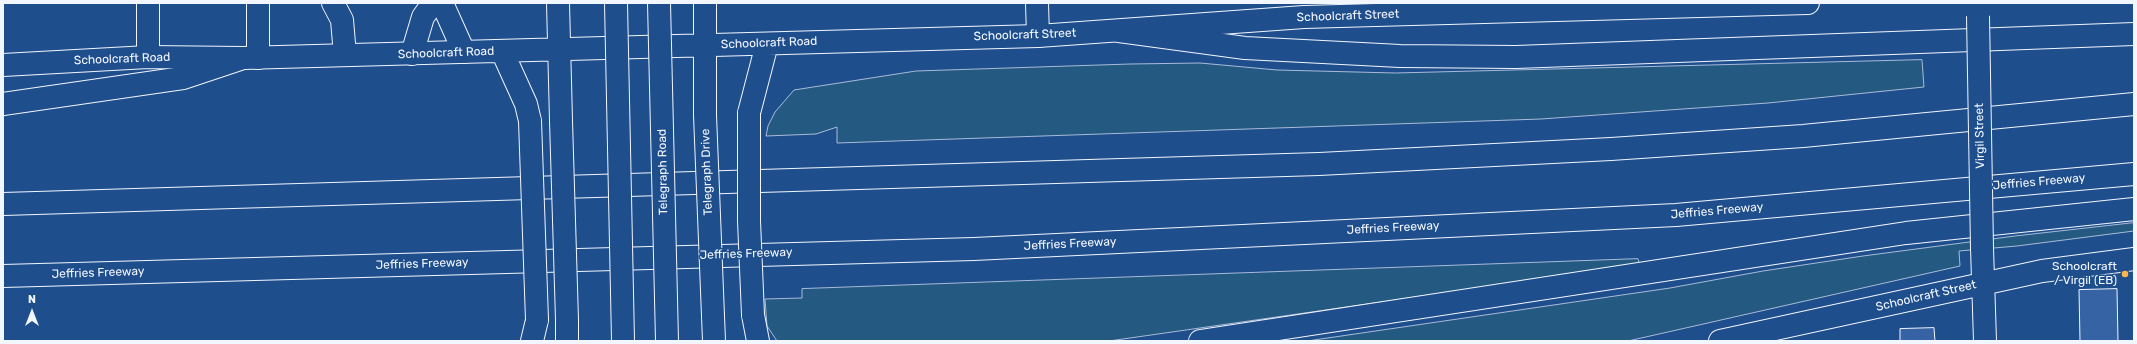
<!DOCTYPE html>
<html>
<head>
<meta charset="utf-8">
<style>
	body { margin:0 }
	#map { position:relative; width:2137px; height:344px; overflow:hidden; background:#1f4e8c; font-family:Rubik,sans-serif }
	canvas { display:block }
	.frame { position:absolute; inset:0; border:4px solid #f2f6ff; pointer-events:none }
	.north { position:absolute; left:12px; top:292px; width:40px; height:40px; -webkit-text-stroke:3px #1f4e8c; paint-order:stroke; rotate:0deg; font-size:11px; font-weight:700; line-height:16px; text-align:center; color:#f2f6ff }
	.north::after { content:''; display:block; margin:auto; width:14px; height:18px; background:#f2f6ff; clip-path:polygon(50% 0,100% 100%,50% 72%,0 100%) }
</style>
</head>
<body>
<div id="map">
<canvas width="2137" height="344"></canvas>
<div class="frame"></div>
<div class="north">N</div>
</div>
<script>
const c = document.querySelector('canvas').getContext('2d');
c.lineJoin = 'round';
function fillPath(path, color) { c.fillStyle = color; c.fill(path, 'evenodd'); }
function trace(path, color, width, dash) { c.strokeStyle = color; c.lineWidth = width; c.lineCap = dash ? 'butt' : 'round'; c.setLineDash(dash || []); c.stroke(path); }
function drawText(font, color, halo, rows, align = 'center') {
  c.font = font + ' Rubik,sans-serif'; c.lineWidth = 3; c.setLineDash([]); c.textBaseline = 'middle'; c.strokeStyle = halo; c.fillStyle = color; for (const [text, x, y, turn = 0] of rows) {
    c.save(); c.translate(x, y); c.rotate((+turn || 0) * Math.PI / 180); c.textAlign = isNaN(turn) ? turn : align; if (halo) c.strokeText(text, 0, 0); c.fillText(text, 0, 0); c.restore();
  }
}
const green = new Path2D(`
	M1922,60l2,27 -156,16 -227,16 -704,24v-16l-21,7 -50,2 2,-10 7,-14 19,-22 122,-19 214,-7 70,-1 77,7 118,3z
	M2134,223v8l-117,15 -58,5 1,15 -332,75h-321l363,-53 93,-17 100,-15 152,-20z
	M1638,259l2,6 -531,76h-332l-10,-15 -2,-27 37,-1v-9z`);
fillPath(green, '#245a82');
trace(green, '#a8bbd7', 1);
const building = new Path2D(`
	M2117,289l1,52h-38l-1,-51z
	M1934,328l1,13h-35v-12z`);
fillPath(building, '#3563a3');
trace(building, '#f2f6ff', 1);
const minor = new Path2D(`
	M148,3v54
	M258,3v55
	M333,3l9,17 3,35
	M442,3l22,49
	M1037,3l1,33
	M412,54l11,-37 10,-14
	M1982,248l3,93`);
const major = new Path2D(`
	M558,3l3,118
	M705,3v112
	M502,51l24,53 4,17
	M3,65l145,-8 95,1 795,-22 266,-19 504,-14
	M749,113l18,-69
	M753,315l5,26
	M713,316l1,25
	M567,320v21
	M532,341l5,-21
	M1720,341l322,-70 92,-12`);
const highway = new Path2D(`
	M1119,31l126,17 155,8 116,1 618,-23
	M3,104l180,-26 60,-20
	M3,204l1316,-40 292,-15 192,-13 331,-32
	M3,276l971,-27 702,-34 458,-41
	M1200,341l706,-108 228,-24`);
trace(minor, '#f2f6ff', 24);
trace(major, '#f2f6ff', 24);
trace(highway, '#f2f6ff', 24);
trace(minor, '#1f4e8c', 22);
trace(major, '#1f4e8c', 22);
trace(highway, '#1f4e8c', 22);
const minorBridge = new Path2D(`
	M1978,16l4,232`);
const majorBridge = new Path2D(`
	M616,3l7,338
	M659,3l8,338
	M749,113v108l4,94
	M705,115l8,201
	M530,121l7,199
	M561,121l6,199`);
trace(minorBridge, '#f2f6ff', 24, []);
trace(majorBridge, '#f2f6ff', 24, []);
trace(minorBridge, '#1f4e8c', 22);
trace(majorBridge, '#1f4e8c', 22);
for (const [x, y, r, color] of [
	[2125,274,4,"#ffb74d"]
]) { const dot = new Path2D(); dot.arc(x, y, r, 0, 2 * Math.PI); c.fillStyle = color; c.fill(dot); trace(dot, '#1f4e8c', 1.5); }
drawText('12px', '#f2f6ff', '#1f4e8c', [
	["Schoolcraft Street",1348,16,-2],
	["Schoolcraft Street",1025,35,-2],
	["Schoolcraft Road",769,43,-2],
	["Schoolcraft Road",446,53,-2],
	["Schoolcraft Road",122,59,-2],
	["Virgil Street",1980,136,-91],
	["Telegraph Road",663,172,-91],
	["Telegraph Drive",707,172,-92],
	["Jeffries Freeway",2039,182,-5],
	["Jeffries Freeway",1717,211,-5],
	["Jeffries Freeway",1393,228,-3],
	["Jeffries Freeway",1070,244,-3],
	["Jeffries Freeway",746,254,-2],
	["Jeffries Freeway",422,264,-2],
	["Jeffries Freeway",98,273,-2],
	["Schoolcraft Street",1926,296,-13]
]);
drawText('12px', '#f2f6ff', '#1f4e8c', [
	["Schoolcraft",2117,267],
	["/ Virgil (EB)",2117,281]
], 'right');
</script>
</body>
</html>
